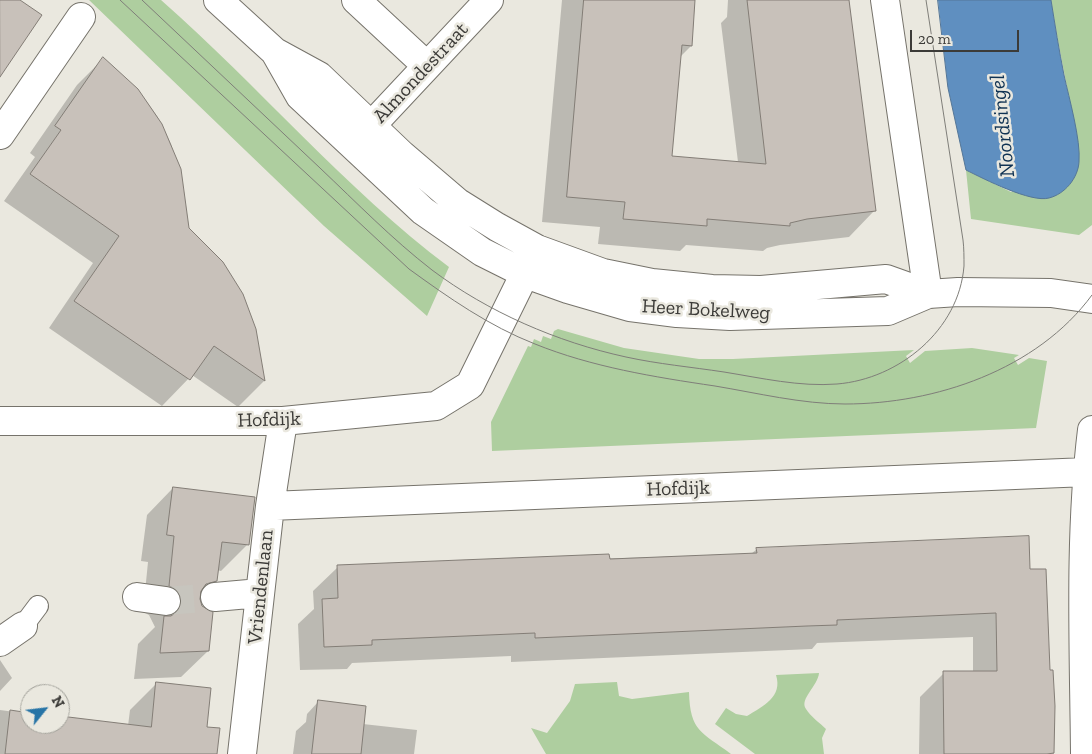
<!DOCTYPE html>
<html>
<head>
<meta charset="utf-8">
<style>
	body { margin:0 }
	#map { position:relative; width:1092px; height:754px; overflow:hidden; background:#eae8df; font-family:"Zilla Slab",serif }
	canvas { display:block }
	.north { position:absolute; left:20px; top:684px; width:50px; height:50px; box-sizing:border-box; background:#eae8df; border:1px solid #a4a39c; border-radius:50%; rotate:61deg; font-size:14px; font-weight:700; line-height:20px; text-align:center; color:#3c3b38 }
	.north::after { content:''; display:block; margin:auto; width:18px; height:22px; background:#2774a6; clip-path:polygon(50% 0,100% 100%,50% 72%,0 100%) }
	.scale { position:absolute; left:910px; top:30px; width:109px; height:22px; box-sizing:border-box; border:2px solid #3c3b38; border-top:0; padding-left:6px; font-size:15px; line-height:18px; white-space:nowrap; color:#3c3b38; -webkit-text-stroke:4px #eae8df; paint-order:stroke }
</style>
</head>
<body>
<div id="map">
<canvas width="1092" height="754"></canvas>
<div class="north">N</div>
<div class="scale">20 m</div>
</div>
<script>
const c = document.querySelector('canvas').getContext('2d');
c.lineJoin = 'round';
function fillPath(path, color) { c.fillStyle = color; c.fill(path, 'evenodd'); }
function trace(path, color, width, dash) { c.strokeStyle = color; c.lineWidth = width; c.lineCap = dash ? 'butt' : 'round'; c.setLineDash(dash || []); c.stroke(path); }
function drawText(font, color, halo, rows, align = 'center') {
  c.font = font + ' "Zilla Slab",serif'; c.lineWidth = 5; c.setLineDash([]); c.textBaseline = 'middle'; c.strokeStyle = halo; c.fillStyle = color; for (const [text, x, y, turn = 0] of rows) {
    c.save(); c.translate(x, y); c.rotate((+turn || 0) * Math.PI / 180); c.textAlign = isNaN(turn) ? turn : align; if (halo) c.strokeText(text, 0, 0); c.fillText(text, 0, 0); c.restore();
  }
}
fillPath(new Path2D(`
	M89,0h72c99,87 183,188 288,267l-22,49 -103,-90z
	M1051,0h41v225l-13,10 -108,-16 -5,-49 45,22 68,-30c-6,-55 -20,-108 -28,-162z
	M558,329l66,19 75,11h34l181,-9 -8,6 4,7 15,-12 47,-3 47,7 -5,3 4,7 11,-7 18,3 -11,67 -544,23 -1,-29 37,-76 3,1 3,-8 7,3 2,-6 8,3 3,-8z
	M819,673c-1,13 -20,26 -13,36 4,7 14,14 20,20l-4,9 2,16h-69l-40,-30 11,-16 10,6 11,2c16,-10 36,-19 29,-41z
	M617,682l2,14 13,3 57,-7c1,40 13,40 42,62h-185l-15,-26 16,5 23,-32 5,-17z`), '#aece9f');
const water = new Path2D(`
	M938,0h113c4,25 8,50 13,75 5,23 17,65 15,87 -1,16 -14,32 -30,36 -18,5 -65,-19 -83,-28l-18,-82z`);
fillPath(water, '#5f8fc0');
trace(water, '#547697', 1);
fillPath(new Path2D(`
	M562,0h132l-3,46 -11,11 -9,100 67,5 -17,-139 6,-6 1,-17h121l25,211 -25,26 -69,8 -13,3 -4,3 -77,-6 -6,6 -82,-7 2,-17 -58,-5z
	M103,59l35,31 19,26 14,28 8,25 9,60 22,20 18,21 27,59 9,52 -26,26 -46,-32 -30,31 -113,-78 44,-65 -89,-62 31,-44 -5,-4 47,-68z
	M173,488l75,56 -27,27 -4,-1 -1,11 -18,17 10,53 -27,26 -47,2 4,-35 17,-17 -6,-12 -6,-3 5,-50 -7,-1 6,-46z
	M757,549l272,22 20,101 4,34 1,48h-135l1,-57 24,-24 29,-1v-35l-156,6 -5,6 -301,13v-6l-159,7 -5,6 -47,1 -2,-46 16,-15 -1,-18 25,-24 413,-13z
	M0,660l12,18 -12,13z
	M157,683l49,45 10,26h-216v-44l30,4v10h30v-7l68,9 2,-16z
	M318,702l45,22 54,6 -3,24h-121l3,-23 10,-9 1,-8z`), '#0003');
const building = new Path2D(`
	M0,0h20l22,15 -42,62z
	M584,0h111l-3,46 -10,-1 -10,111 94,8 -19,-164h102l27,211 -69,8 -17,4v3l-83,-7v7l-84,-7 2,-17 -58,-5z
	M103,57l35,32 24,35 19,45 8,59 34,34 20,32 13,35 9,52 -51,-35 -24,34 -116,-79 45,-65 -89,-62 31,-44 -6,-4z
	M173,487l82,10 -6,48 -27,-3 -5,39 -11,3 -5,7 -1,8 2,7 11,6 -4,39 -49,2 4,-37h7l7,-5 3,-8v-7l-5,-7 -7,-3 5,-50 -7,-1z
	M1029,536l1,33h16l4,101h3l2,36 -1,47 -7,1h-103l-1,-83h54l-1,-58 -159,7v5l-30,1 -272,12v-5l-163,7v5l-48,2 -2,-48 16,-1 -1,-33 272,-11 1,5 147,-6 -1,-5z
	M156,682l55,6 -4,39 13,1 -3,26h-212l5,-44 20,3v11h30v-8l91,11z
	M318,700l48,6 -5,48h-49z`);
fillPath(building, '#c8c1ba');
trace(building, '#837d76', 1);
trace(new Path2D(`
	M166,601l49,-4`), '#c7c5be', 28, [28, 14]);
const lane = new Path2D(`
	M23,626l15,-20`);
const street = new Path2D(`
	M356,0l71,66
	M885,0l43,294
	M0,135l81,-118
	M355,143l134,-143
	M0,421h283l153,-15 34,-21 66,-134
	M270,506l817,-34
	M137,597l29,4
	M215,597l45,-4
	M0,642l23,-16
	M242,754l28,-248 13,-85
	M1085,754c-1,-108 -6,-217 7,-324`);
const secondary = new Path2D(`
	M218,0l57,52 44,24 83,79 55,47 40,25 40,22 66,24 49,10 60,6 49,1 125,-11 42,15
	M275,52l25,44 123,115 59,41 44,22 42,15 62,18 47,6 53,3 158,-5 40,-17 30,-2 93,1 41,6`);
trace(lane, '#76736b', 22);
trace(street, '#76736b', 30);
trace(secondary, '#76736b', 30);
trace(lane, '#fff', 20);
trace(street, '#fff', 28);
trace(secondary, '#fff', 28);
trace(new Path2D(`
	M120,0l289,269c40,29 80,57 126,75 57,23 119,33 180,42 42,7 87,18 130,18 90,0 192,-34 247,-109
	M142,0c59,56 119,112 178,168 37,35 72,71 112,102 56,42 125,72 194,87 32,7 65,10 98,15 37,6 76,15 113,12 62,-5 122,-54 127,-118 0,-9 0,-18 -1,-26l-37,-240`), '#7f7e79', 1);
drawText('20px', '#3c3b38', '#eae8df', [
	["Almondestraat",421,73,-47],
	["Heer Bokelweg",706,310,3],
	["Hofdijk",269,420,-2],
	["Hofdijk",678,489,-2],
	["Vriendenlaan",261,587,-84]
]);
drawText('italic 21px', '#0f3253', '#eae8df', [
	["Noordsingel",1003,126,-96]
]);
</script>
</body>
</html>
